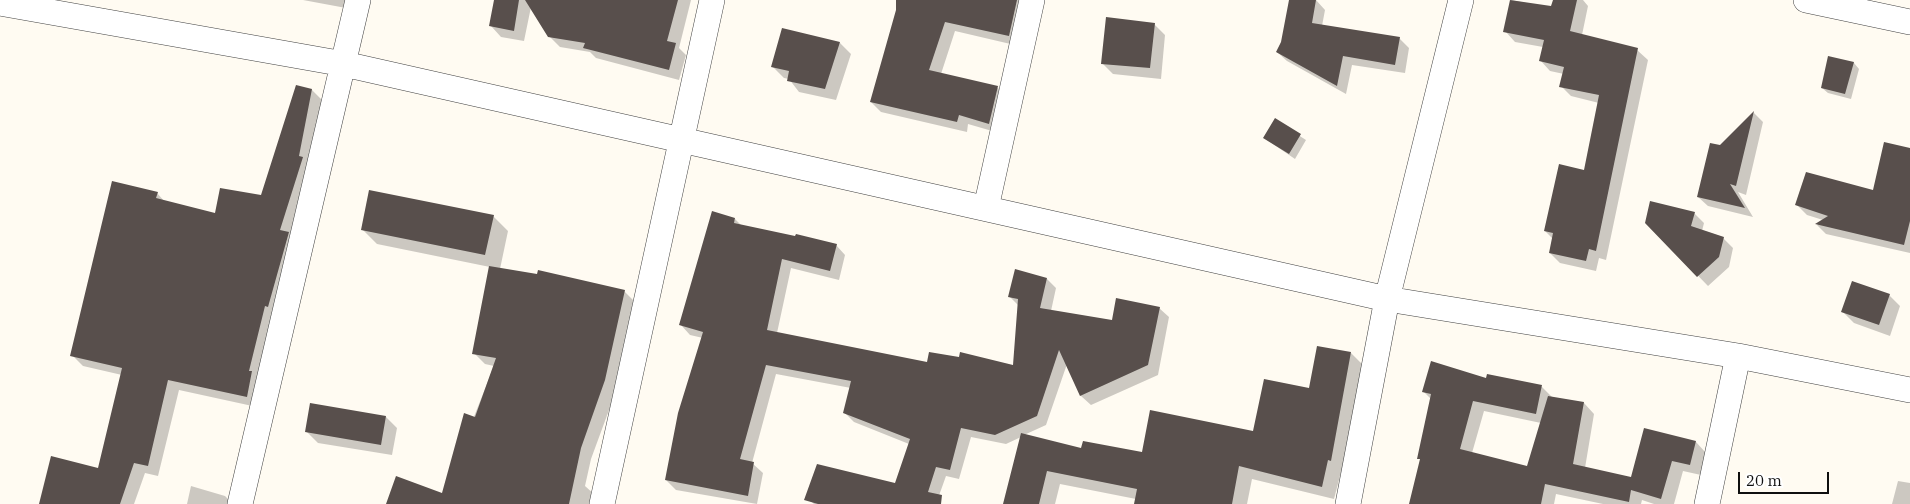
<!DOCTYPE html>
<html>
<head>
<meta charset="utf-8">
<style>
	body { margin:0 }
	#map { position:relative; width:1910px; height:504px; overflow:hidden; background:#fffbf2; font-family:"IBM Plex Serif",serif }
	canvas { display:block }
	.scale { position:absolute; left:1738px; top:472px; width:91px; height:22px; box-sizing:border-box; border:2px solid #0f0f0f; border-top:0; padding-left:6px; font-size:15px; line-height:18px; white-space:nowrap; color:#0f0f0f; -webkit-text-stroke:4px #fff; paint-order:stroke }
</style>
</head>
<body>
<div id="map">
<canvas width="1910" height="504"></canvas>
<div class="scale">20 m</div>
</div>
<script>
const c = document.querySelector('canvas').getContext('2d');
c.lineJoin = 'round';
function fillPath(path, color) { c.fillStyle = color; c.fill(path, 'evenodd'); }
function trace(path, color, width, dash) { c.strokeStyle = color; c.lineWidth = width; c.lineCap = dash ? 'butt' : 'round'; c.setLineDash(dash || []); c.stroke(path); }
fillPath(new Path2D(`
	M303,0h45l-2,8z
	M496,0h195l-12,48 7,7 -7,25 -83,-22 -6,-6 -30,-5 -11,-11 -18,-29 -7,34 -23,-4 -10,-11z
	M900,0h131l-12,46 -64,-15 -14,43 57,14 10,10 -9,35 -31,-9 -1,8 -86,-20 -10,-10z
	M1290,0h26l9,10 -3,16 77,12 10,10 -4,25 -53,-8 -6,29 -59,-33 -10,-9 5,-10z
	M1511,0l41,8 2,-8h29l5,6 -6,29 55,15 11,10 -42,200 -7,-2 -3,13 -36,-8 -10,-10 3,-14 -8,-8 40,-60 14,-68 -28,-7 -10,-10 3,-12 -14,-3 -10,-11 3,-13 -28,-5 -10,-11z
	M1154,24l11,11 -4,44 -48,-5 -11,-11z
	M840,43l11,11 -15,46 -37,-8 -10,-13 -5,-1 -11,-11z
	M1829,58l25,5 5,6 -8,30 -23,-6 -6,-5z
	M297,86l15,4 11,11 -66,306 -78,-17 -21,86 -13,-3 -11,31h-94l59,-35 23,-94 -39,-9 -11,-11 85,-162 8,9 51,12 46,-17z
	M1754,113l9,9 -17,73 -8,-3 15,25 -45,-11 -10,-9 22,-50z
	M1275,120l31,20 -11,19 -31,-21z
	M1910,150v103l-84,-19 -9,-9 6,-5 -16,-5 -10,-10 77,-13z
	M1694,213l10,10 -2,8 21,7 10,10 -4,19 -21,19 -62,-64z
	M493,216l15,15 -8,38 124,22 11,11 -19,89 -25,68 -6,27 10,9 -3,9h-205l56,-9 51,-129 -9,-2 -11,-11 16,-86 -113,-23 -15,-15z
	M735,219l7,7 94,19 9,10 -6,25 -48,-12 -14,65 151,31 86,2 5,-60 -10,-10 38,-17 9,9 -5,23 62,11 46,-14 10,9 -11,58 -67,30 -10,-9 -14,-32 -21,61 -22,10 58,15 61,3 111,-20 56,-43 41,-37 13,13 -21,107 -2,-1 -7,27 -82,-20 -5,25h-112l1,-5 -76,-15 -5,20h-51l17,-67 -15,7 -35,-7 -12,42 -13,-3 -10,28h-122l-7,-7 89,-12 13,-41 -55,-22 -9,-9 6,-25 -75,-14 -24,89 11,10 -6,31 -81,-14 -10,-10 37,-142 -13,-3 -9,-10z
	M1889,295l11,11 -10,30 -36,-13 -11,-11z
	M1488,375l54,12 11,11 31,5 10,11 -9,54 46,10 65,-36 10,11 -5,22 -18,-4 -9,33h-20l-12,-4 -1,4h-38l-47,-10 -2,10h-144l11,-44 -2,-2 12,-59 -7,-7 63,-13zM1484,411l57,12 -13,45 -56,-15z
	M386,417l11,11 -5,27 -74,-12 -11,-11z
	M1898,481l12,2v21h-18z
	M191,486l34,10 8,8h-46z`), '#0003');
fillPath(new Path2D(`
	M494,0h25l-5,31 -25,-5z
	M525,0h153l-11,41 9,2 -7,27 -86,-22 2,-5 -37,-6z
	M896,0h121l-8,36 -64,-14 -16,48 69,16 -9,38 -30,-9 -2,7 -87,-20 26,-92z
	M1289,0h27l-4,23 88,14 -5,28 -52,-9 -6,30 -61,-34 5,-10z
	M1510,0l41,6 2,-6h24l-7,31 68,17 -42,203 -7,-2 -3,12 -37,-8 4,-20 -9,-2 15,-67 25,6 15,-75 -40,-8 5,-20 -25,-6 5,-21 -41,-8z
	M1106,17l49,6 -5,45 -49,-4z
	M782,28l58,14 -15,47 -38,-8 2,-10 -18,-4z
	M1828,56l26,6 -9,32 -24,-6z
	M296,85l16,4 -13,67 4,1 -23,73 9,2 -21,75 -3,-1 -16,65h3l-5,26 -79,-17 -20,86 -14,-3 -14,41h-81l12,-48 47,12 24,-100 -52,-12 42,-175 46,11 -2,6 59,15 5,-25 41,7z
	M1754,111l-18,75 -6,-2 15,24 -48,-11 13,-54 10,2z
	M1275,118l26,16 -12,20 -26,-16z
	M1884,142l26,6v73l-6,24 -89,-21 13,-8 -33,-11 11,-33 67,18z
	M369,190l125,25 -9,40 -124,-25z
	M1650,201l45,11 -4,14 33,11 -5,20 -22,20 -52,-54z
	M712,211l23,7 -1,5 61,13 1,-2 41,10 -7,27 -48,-12 -15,71 160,32 2,-10 30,5 1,-5 53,13 5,-66 -10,-2 7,-28 32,9 -7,30 72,12 4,-22 44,9 -12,58 -68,31 -21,-46 -22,66 -42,19 -34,-7 -11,42 -14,-3 -8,25 14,3 -1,9h-123l-14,-4 13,-36 78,19 15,-44 -67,-26 8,-32 -85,-16 -26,94 14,3 -6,34 -83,-16 13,-67 25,-81 -24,-7z
	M489,266l48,8 1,-4 87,20 -20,90 -24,68 -12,56h-183l10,-28 46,17 22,-80 11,4 21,-59 -24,-4z
	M1852,281l38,13 -11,31 -38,-13z
	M1317,346l34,6 -20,109 -3,-1 -6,27 -83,-21 -7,38h-98l3,-15 -90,-18 -8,33h-36l18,-71 60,15 2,-7 59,11 8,-42 103,21 11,-52 45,9z
	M1431,361l55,17 1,-4 55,11 -6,29 -63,-13 -13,48 67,17 21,-70 36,6 -11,62 58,13 13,-49 52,13 -6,24 -18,-4 -11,38 -30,-9 -2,12 -84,-18 -4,20h-132l11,-45h-3l14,-65 -9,-2z
	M310,403l76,13 -5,29 -76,-13z`), '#584f4c');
const street = new Path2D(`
	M1806,0l104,22
	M0,3l344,61 1043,235 351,57 172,34
	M986,208l46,-208
	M240,504l118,-504
	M602,504l110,-504
	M1348,504l39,-205 74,-299
	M1707,504l31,-148`);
trace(street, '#424242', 26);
trace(street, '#fff', 25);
</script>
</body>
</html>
